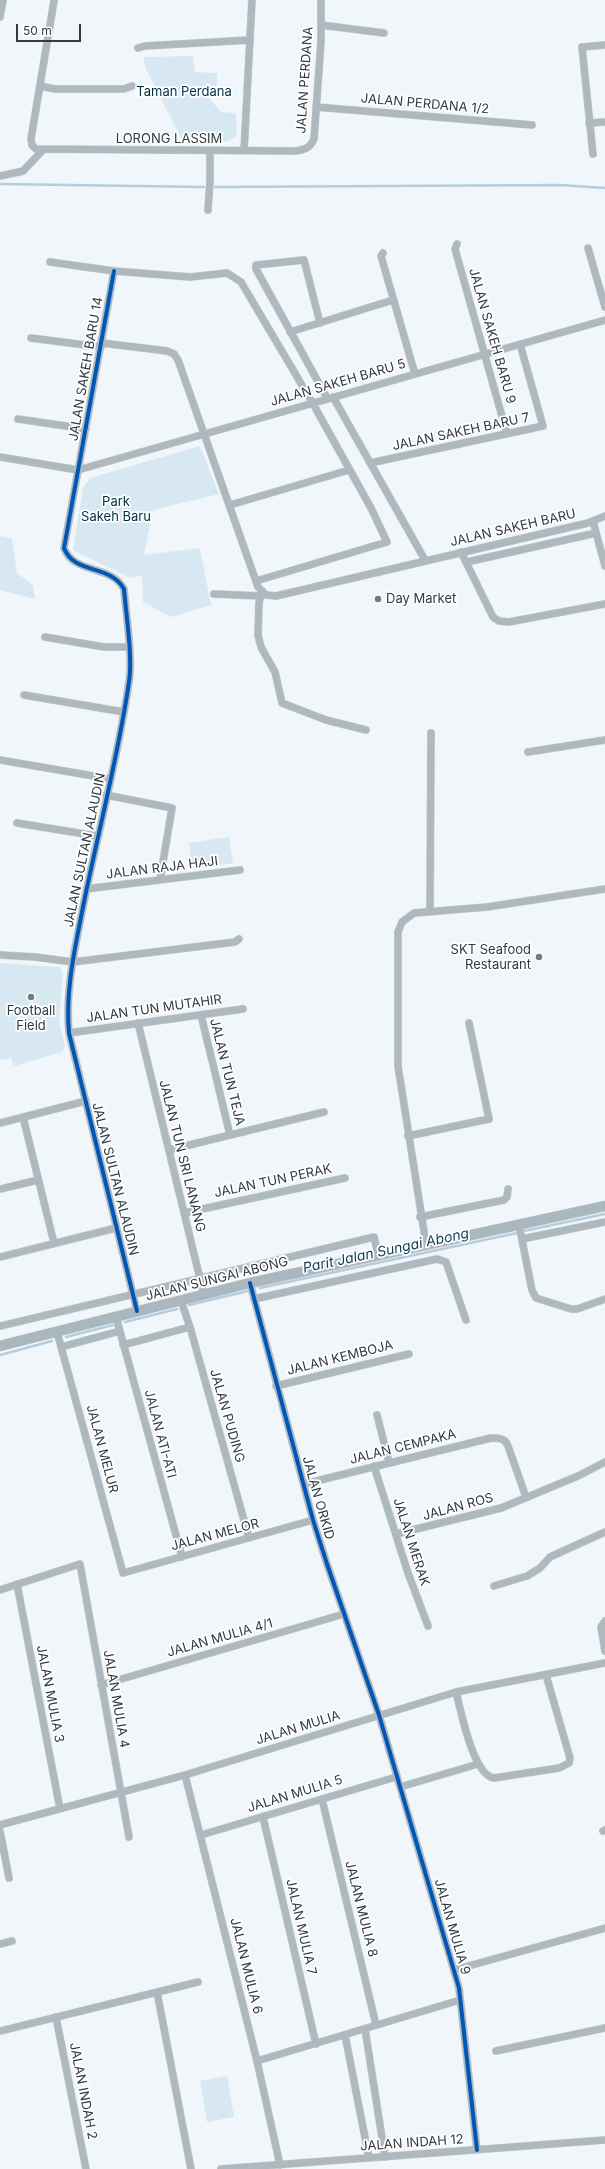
<!DOCTYPE html>
<html>
<head>
<meta charset="utf-8">
<style>
	body { margin:0 }
	#map { position:relative; width:605px; height:2169px; overflow:hidden; background:#f0f6f9; font-family:Inter,sans-serif }
	canvas { display:block }
	.scale { position:absolute; left:16px; top:24px; width:65px; height:18px; box-sizing:border-box; border:2px solid #313b41; border-top:0; padding-left:5px; font-size:12px; line-height:14px; white-space:nowrap; color:#313b41; -webkit-text-stroke:3px #fff; paint-order:stroke }
</style>
</head>
<body>
<div id="map">
<canvas width="605" height="2169"></canvas>
<div class="scale">50 m</div>
</div>
<script>
const c = document.querySelector('canvas').getContext('2d');
c.lineJoin = 'round';
function fillPath(path, color) { c.fillStyle = color; c.fill(path, 'evenodd'); }
function trace(path, color, width, dash) { c.strokeStyle = color; c.lineWidth = width; c.lineCap = dash ? 'butt' : 'round'; c.setLineDash(dash || []); c.stroke(path); }
function drawText(font, color, halo, rows, align = 'center') {
  c.font = font + ' Inter,sans-serif'; c.lineWidth = 3.5; c.setLineDash([]); c.textBaseline = 'middle'; c.strokeStyle = halo; c.fillStyle = color; for (const [text, x, y, turn = 0] of rows) {
    c.save(); c.translate(x, y); c.rotate((+turn || 0) * Math.PI / 180); c.textAlign = isNaN(turn) ? turn : align; if (halo) c.strokeText(text, 0, 0); c.fillText(text, 0, 0); c.restore();
  }
}
fillPath(new Path2D(`
	M193,56l2,16 22,1v13h-10v10l14,16 15,1 1,22 -8,6 -46,1 -37,-73 -3,-12z
	M200,446l19,48 -66,16 -9,45 56,-7 11,57 -40,12 -28,-15 -1,-27 -12,3 -57,-28 10,-62 7,-10z
	M0,536l12,2 5,35 16,12 2,14 -35,-9z
	M229,837l4,26 -40,6 -4,-26z
	M0,963l59,4 4,5 -4,50 6,24 -3,6 -48,14 -3,-8 -11,2z
	M227,2076l7,41 -27,5 -7,-41z`), '#d8e8f2');
trace(new Path2D(`
	M0,184l204,3
	M215,187l345,-2 45,3
	M524,1231l81,-17
	M260,1288l257,-55
	M189,1305l59,-14
	M125,1322l52,-13
	M66,1337l47,-12
	M0,1355l52,-14`), '#b3cee0', 2.5);
const street = new Path2D(`
	M54,1l-23,138 1,6 4,4 260,2c10,-2 14,-3 18,-12l7,-98v-41
	M0,17l3,-17
	M321,25l63,8
	M138,48l7,-2 105,-6
	M40,86l15,3h69l8,-3
	M316,107l216,18
	M589,123l16,-1
	M244,151l8,-151
	M593,154l-11,-107 23,-2
	M0,176l23,-5 20,-21
	M208,210l2,-29v-30
	M457,244l-2,5 52,185
	M588,248l17,59
	M383,253l-2,3 34,118
	M50,262l64,9 76,6 37,-4 14,9 71,120 59,106 16,34 -131,39
	M114,271l-50,277c10,27 47,16 60,41 2,26 9,68 5,93 -11,76 -31,150 -46,225 -8,41 -18,84 -14,126l68,278
	M320,323l-16,-63 -48,5v4l71,129
	M290,332l103,-32
	M31,338l70,9
	M102,343l65,8 7,3 4,6 80,227 8,8 10,1 312,-73 17,-7
	M333,397l92,163
	M18,419l68,10
	M0,457l78,13 527,-150
	M370,463l173,-37 -23,-82
	M230,505l119,-35
	M593,521l12,45
	M461,552l32,65 6,4 10,1 96,-18
	M467,562l129,-29
	M262,591l-3,12 -1,32 3,12 14,25 7,31 44,17 40,10
	M214,594l47,2
	M45,637l59,10h24
	M24,695l100,17
	M528,752l77,-12
	M0,760l111,19
	M106,795l66,13 -12,72
	M17,823l80,13
	M86,889l154,-19
	M430,912l1,-179
	M0,955l35,2 38,5 162,-20 4,-3
	M201,1015l29,120
	M138,1023l66,272
	M69,1033l174,-24
	M23,1117l31,126
	M0,1123l86,-22
	M408,1136l81,-17 -20,-96
	M169,1150l155,-38
	M0,1189l38,-9
	M184,1213l161,-35
	M420,1217l84,-17 3,-3 1,-8
	M519,1225l13,65 4,8 35,11h6l28,-10
	M522,1239l83,-17
	M426,1244l-28,-178v-134l4,-10 12,-9 73,-6 118,-18
	M0,1257l116,-29
	M250,1283l63,237 14,44 52,151 80,273 18,162
	M254,1299l183,-40 9,3 20,58
	M181,1301l9,26 59,211
	M116,1317l66,240
	M0,1326l374,-89 4,17
	M57,1332l66,241 190,-53
	M123,1345l67,-18
	M61,1347l59,-16
	M276,1386l133,-32
	M377,1415l12,47
	M374,1466l34,107 20,53
	M304,1484l187,-46c8,0 14,0 17,8l18,51
	M396,1534l105,-26 77,-32 27,-14
	M17,1584l43,225
	M494,1586l33,-10 13,-8 10,-11 55,-25
	M0,1590l80,-26 49,273
	M605,1621l-4,6 4,24
	M101,1685l243,-71
	M456,1692c5,19 17,83 38,86l65,-10 10,-5 1,-5 -24,-83
	M185,1775l72,286 23,104
	M400,1787l78,-23
	M322,1799l54,226
	M263,1817l53,227
	M0,1825l185,-50 271,-83 149,-29
	M0,1831l9,47
	M603,1831l2,-1
	M201,1835l195,-58
	M0,1944l12,-3
	M454,1970l151,-42
	M157,1992l34,177
	M56,2017l30,152
	M365,2029l20,128
	M0,2031l198,-49
	M345,2035l24,123
	M496,2051l109,-23
	M257,2061l203,-61
	M221,2169l384,-29`);
const secondary = new Path2D(`
	M0,1346l250,-63 355,-77`);
trace(street, '#cbd0d3', 8);
trace(secondary, '#cbd0d3', 11);
trace(street, '#aeb9bf', 7);
trace(secondary, '#aab7bf', 10);
trace(new Path2D(`
	M114,271l-50,277c10,27 47,16 60,41 2,26 9,68 5,93 -11,76 -31,150 -46,225 -8,41 -18,84 -14,126l68,278
	M250,1283l63,237 14,44 52,151 80,273 18,162`), '#0057b8', 4);
for (const [x, y, r, color] of [
	[378,599,4,"#747c81"],
	[539,957,4,"#747c81"],
	[31,997,4,"#747c81"]
]) { const dot = new Path2D(); dot.arc(x, y, r, 0, 2 * Math.PI); c.fillStyle = color; c.fill(dot); trace(dot, '#fff', 1.5); }
drawText('13px', '#313b41', '#fff', [
	["JALAN PERDANA",305,80,-86],
	["JALAN PERDANA 1/2",425,104,5],
	["LORONG LASSIM",169,139],
	["JALAN SAKEH BARU 9",492,336,74],
	["JALAN SAKEH BARU 14",86,369,-80],
	["JALAN SAKEH BARU 5",338,383,-16],
	["JALAN SAKEH BARU 7",461,432,-12],
	["JALAN SAKEH BARU",513,528,-13],
	["JALAN SULTAN ALAUDIN",85,850,-78],
	["JALAN RAJA HAJI",162,868,-7],
	["JALAN TUN MUTAHIR",154,1009,-8],
	["JALAN TUN TEJA",227,1072,76],
	["JALAN TUN SRI LANANG",182,1156,76],
	["JALAN SULTAN ALAUDIN",115,1179,76],
	["JALAN TUN PERAK",273,1181,-12],
	["JALAN SUNGAI ABONG",217,1279,-14],
	["JALAN KEMBOJA",340,1358,-14],
	["JALAN PUDING",227,1416,74],
	["JALAN ATI-ATI",160,1434,75],
	["JALAN CEMPAKA",403,1447,-14],
	["JALAN MELUR",102,1449,75],
	["JALAN ORKID",318,1498,74],
	["JALAN ROS",458,1507,-15],
	["JALAN MELOR",215,1535,-15],
	["JALAN MERAK",411,1542,72],
	["JALAN MULIA 4/1",220,1638,-16],
	["JALAN MULIA 3",50,1694,79],
	["JALAN MULIA 4",116,1699,80],
	["JALAN MULIA",298,1728,-17],
	["JALAN MULIA 5",295,1794,-17],
	["JALAN MULIA 8",361,1909,76],
	["JALAN MULIA 7",301,1927,77],
	["JALAN MULIA 9",452,1927,74],
	["JALAN MULIA 6",246,1966,76],
	["JALAN INDAH 2",83,2091,79],
	["JALAN INDAH 12",412,2143,-4]
]);
drawText('13px', '#003048', '#fff', [
	["Taman Perdana",184,92],
	["Park",116,502],
	["Sakeh Baru",116,517]
]);
drawText('13px', '#313b41', '#fff', [
	["Day Market",386,599],
	["SKT Seafood",531,950,"right"],
	["Restaurant",531,965,"right"],
	["Football",31,1011,"center"],
	["Field",31,1026,"center"]
], 'left');
drawText('italic 14px', '#0c3b54', '#fff', [
	["Parit Jalan Sungai Abong",386,1251,-12]
]);
</script>
</body>
</html>
